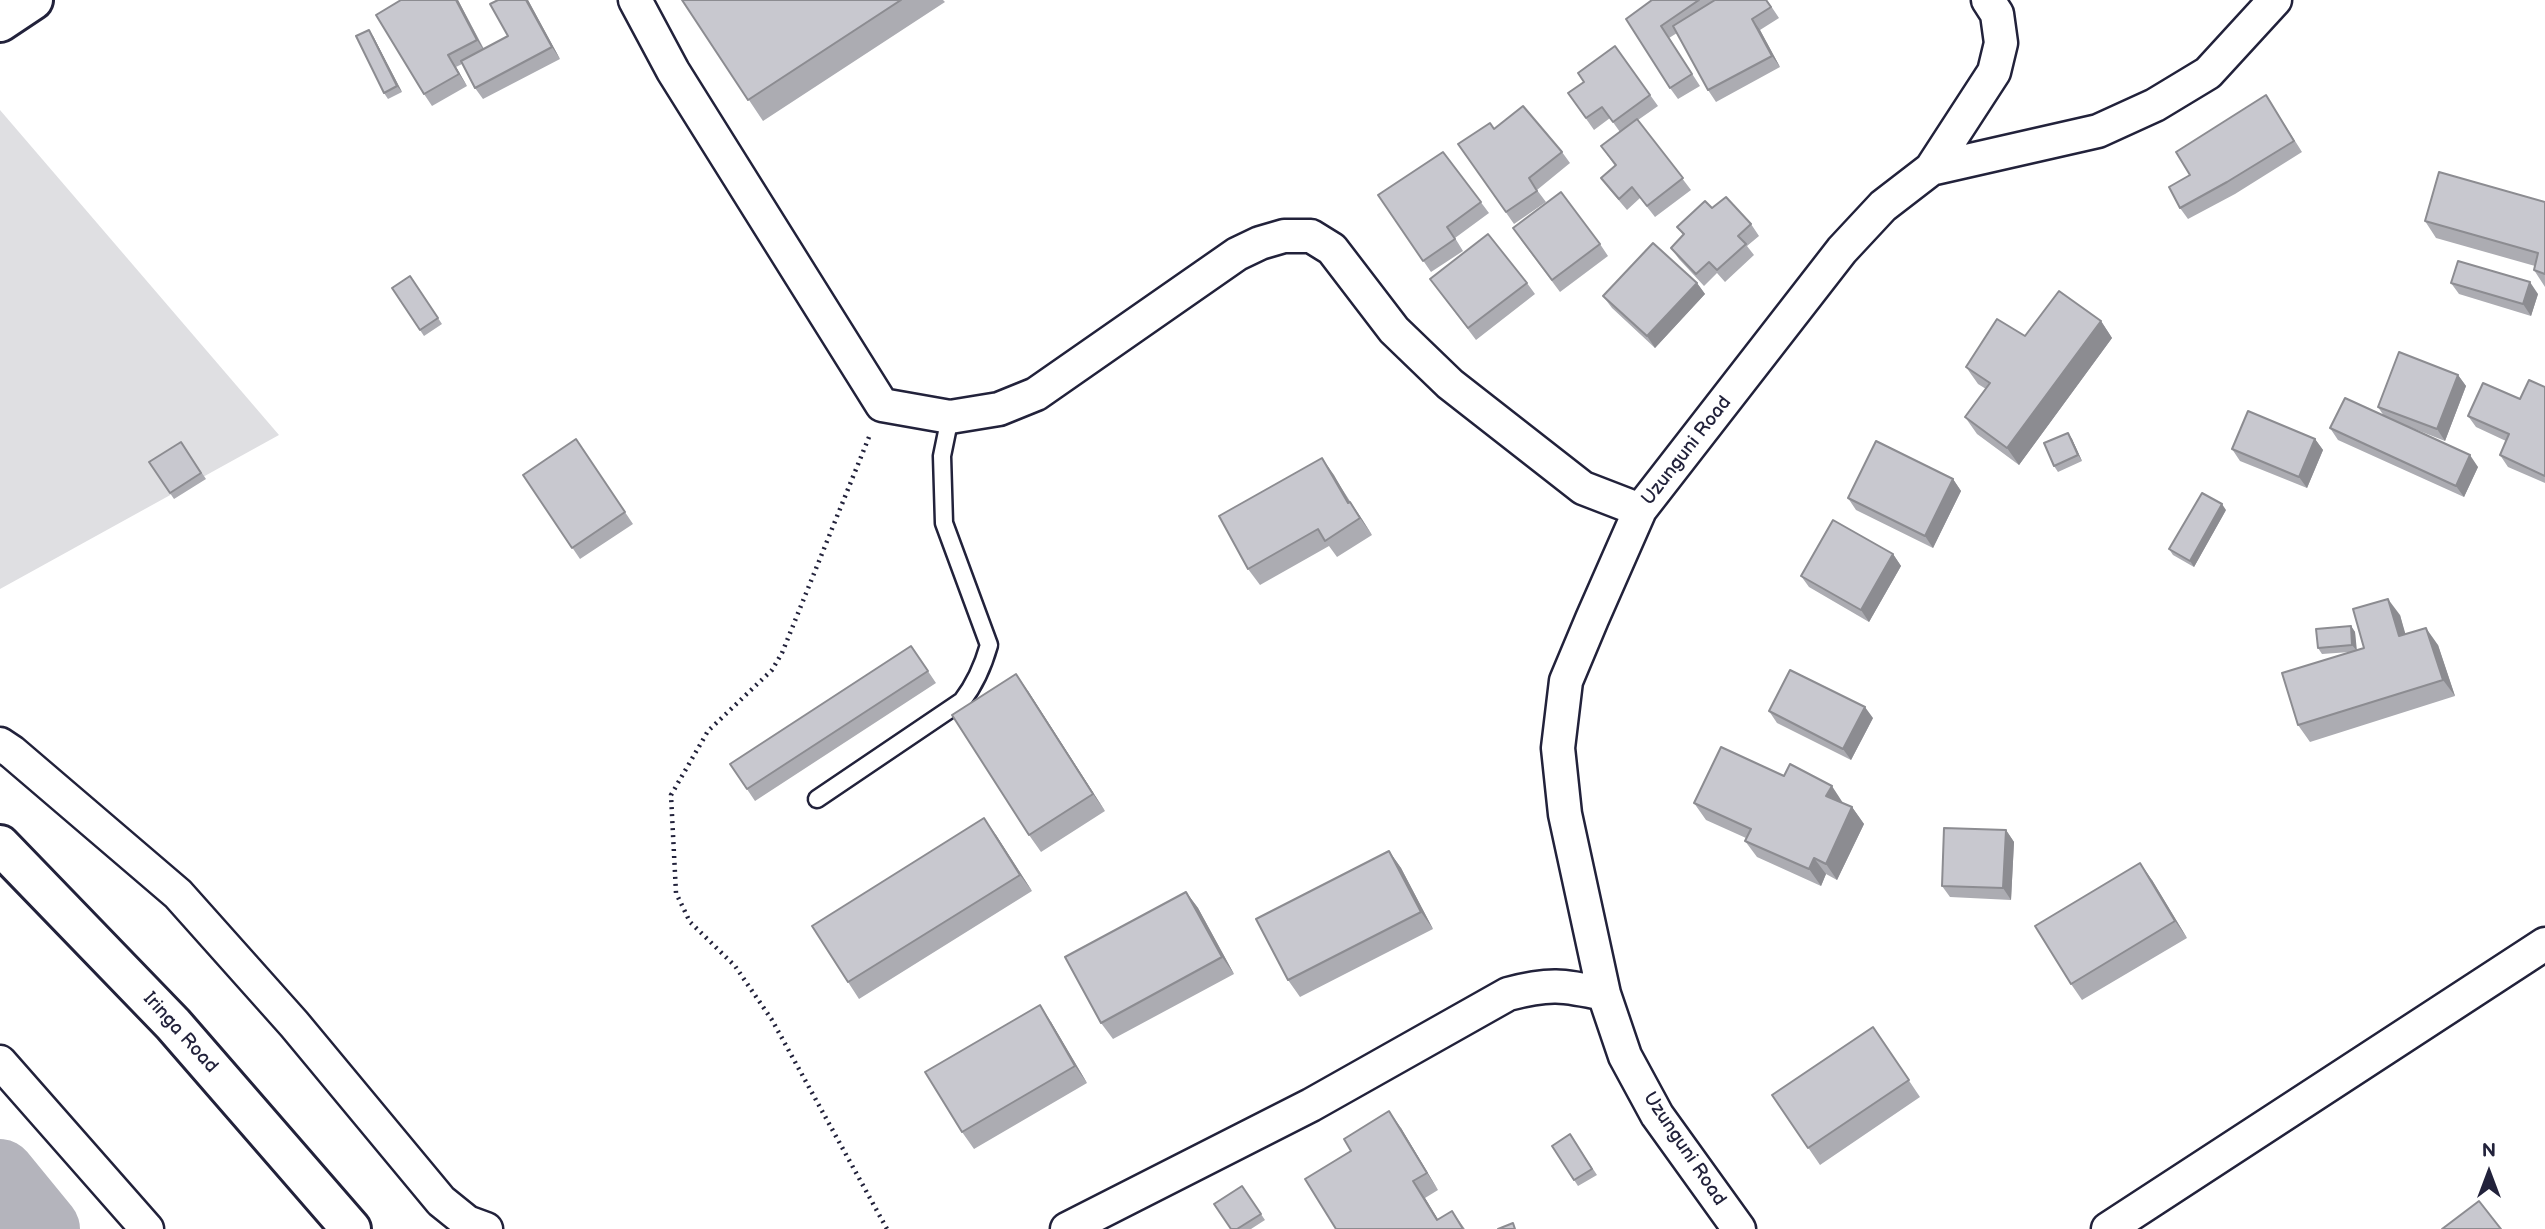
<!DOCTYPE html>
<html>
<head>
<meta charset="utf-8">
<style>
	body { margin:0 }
	#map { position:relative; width:2545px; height:1229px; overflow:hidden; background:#fff; font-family:"Balsamiq Sans",sans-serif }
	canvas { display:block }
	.north { position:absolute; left:2454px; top:1138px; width:70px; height:70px; -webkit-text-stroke:5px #fff; paint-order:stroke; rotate:0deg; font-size:19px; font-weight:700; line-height:28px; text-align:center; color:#22223b }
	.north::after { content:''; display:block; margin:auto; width:24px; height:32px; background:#22223b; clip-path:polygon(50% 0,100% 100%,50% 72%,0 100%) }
</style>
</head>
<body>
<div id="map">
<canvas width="2545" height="1229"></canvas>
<div class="north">N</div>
</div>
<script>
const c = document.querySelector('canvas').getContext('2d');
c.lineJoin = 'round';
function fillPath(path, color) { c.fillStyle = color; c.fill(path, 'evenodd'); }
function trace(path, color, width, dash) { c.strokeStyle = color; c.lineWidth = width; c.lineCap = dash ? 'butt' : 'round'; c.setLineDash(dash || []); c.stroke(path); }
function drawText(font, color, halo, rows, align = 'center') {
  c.font = font + ' "Balsamiq Sans",sans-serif'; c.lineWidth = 7; c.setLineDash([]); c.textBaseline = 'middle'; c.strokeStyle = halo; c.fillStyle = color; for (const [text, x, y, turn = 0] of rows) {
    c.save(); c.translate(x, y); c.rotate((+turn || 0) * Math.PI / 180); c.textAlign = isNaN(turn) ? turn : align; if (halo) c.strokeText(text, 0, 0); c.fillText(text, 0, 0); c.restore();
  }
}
fillPath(new Path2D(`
	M0,110l279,325 -279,154z`), '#dfdfe2');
trace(new Path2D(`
	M0,1174l45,55`), '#b4b4bc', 70);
const lane = new Path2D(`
	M817,799l145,-98c14,-18 21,-35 27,-56l-45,-122 -2,-67 8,-39`);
const street = new Path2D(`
	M635,0l38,71 209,334 68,12 49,-8 37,-15 201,-140 23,-11 24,-7h27l21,13 62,81 56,54 133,104 57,22
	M1931,169l63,-97 7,-29 -4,-29 -9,-14
	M0,744l12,8 166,142 116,130 147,177 26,21 19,7
	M0,1062l147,167
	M1067,1229l244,-124 197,-111c41,-11 55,-9 96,0
	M1739,1229l-82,-114 -32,-59 -21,-62 -39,-180 -7,-66 8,-67 26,-62 48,-109 202,-260 41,-44 48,-37 167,-38 57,-26 53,-32 67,-73
	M2108,1229l437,-285`);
const secondary = new Path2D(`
	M0,22l33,-22`);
const highway = new Path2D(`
	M0,845l173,179 178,205`);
trace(lane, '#22223b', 21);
trace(street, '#22223b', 37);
trace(secondary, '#22223b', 44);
trace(highway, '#22223b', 44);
trace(new Path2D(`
	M869,437l-87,216 -10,17 -64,61 -37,64 5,98 14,29 45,44 37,54 115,209`), '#22223b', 4.5, [2, 5]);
trace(lane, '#fff', 16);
trace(street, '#fff', 32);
trace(secondary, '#fff', 38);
trace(highway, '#fff', 38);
fillPath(new Path2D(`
	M401,0h57l26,49 24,-13 -10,-36h30l32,59 -77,40 -8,-11 -13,-24 -6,3 11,19 -35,20 -8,-12z
	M682,0h261l2,2 -182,119z
	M1652,0h115l12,18 -19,12 20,37 -64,35 -8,-12 -31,-57 -8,5 31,48 -22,13 -8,-11z
	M373,36l29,56 -14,7 -4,-6z
	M1615,46l43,60 -20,14 53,70 -36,27 -15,-19 -13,12 -17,-20 -9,-12 14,-12 -14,-20 19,-14 -10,-14 -16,12 -26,-37 16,-11z
	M2266,95l36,57 -67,42 -47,25 -8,-11 10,-33z
	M1494,129l68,23 8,11 -33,27 9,12 -32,22 -56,-80z
	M1443,152l46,61 -34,25 8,13 -32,21 -53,-77z
	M2545,202v85l-11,-17 1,-4 -99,-28 -11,-17z
	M1712,208l39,16 8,12 -12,10 7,9 -29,27 -8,-9 -13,13 -25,-27 -8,-11 12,-13 -6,-8z
	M1521,240l79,4 8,12 -48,36z
	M410,276l32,48 -18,12 -32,-48z
	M1430,279l97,4 8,11 -59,46z
	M1697,283l8,11 -50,54 -43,-40 -9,-12z
	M2451,283l87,11 -7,22 -72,-22z
	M2101,321l11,17 -93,127 -42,-31 -12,-17 21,-28 -8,-5 -12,-17 59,-31z
	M2458,375l8,11 -21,55 -38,-15 71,41 -14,30 -126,-57 -8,-12 54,-12 -6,-9z
	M2545,387v96l-37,-16 -8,-12 6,-14 -30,-14 -8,-11 52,-17z
	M2068,433l4,6 10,22 -24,11 -4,-6z
	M576,439l57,85 -53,35 -57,-84z
	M2315,439l8,11 -16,38 -67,-27 -8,-12z
	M181,442l25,37 -32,20 -25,-37z
	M1322,458l50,77 -35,22 -8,-11 -69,39 -12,-16z
	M1953,479l8,12 -28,57 -77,-38 -8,-12z
	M2226,510l-32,57 -21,-12 -4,-6z
	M1893,554l8,12 -32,56 -60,-35 -8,-11z
	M2400,615l5,20 33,10 17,51 -145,46 -12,-17 52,-73 -28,2 -4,-6 33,-22 4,6 1,18 8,-2z
	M911,646l25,37 -181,118 -25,-37z
	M1028,691l77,120 -64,41 -12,-17z
	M1769,711l104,7 -22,42 -74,-37z
	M1694,803h149l9,4 12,17 -27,56 -11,-6 -5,12 -64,-29 -12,-16 1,-3 -40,-18z
	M2006,830l8,12 -3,58 -61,-3 -8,-11z
	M996,835l36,56 -173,108 -11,-17z
	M1389,851l12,17 32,61 -133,68 -12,-17z
	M2152,880l35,58 -105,62 -11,-16z
	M1186,892l12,16 36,66 -121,65 -12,-16z
	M1051,1022l36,61 -113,66 -12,-17z
	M1873,1027l47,70 -100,68 -48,-70z
	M1401,1128l37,62 -13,8 13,22 14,-9 13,18h-129z
	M1570,1134l27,41 -19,11 -26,-40z
	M1242,1186l23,34 -14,9h-20z`), '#acacb2');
fillPath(new Path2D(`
	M456,0h2l27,52 -8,-12z
	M526,0h2l32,59 -8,-12z
	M1752,19l8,11 20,37 -8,-11z
	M369,30l4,6 29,56 -5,-6z
	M448,55l8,12 11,19 -8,-12z
	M2530,282l8,12 -7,22 -8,-12z
	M1697,283l8,11 -50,54 -8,-12z
	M2101,321l11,17 -93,127 -12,-17z
	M2458,375l8,11 -21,55 -8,-12z
	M2068,433l4,6 10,22 -4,-6z
	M2315,439l8,11 -16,38 -8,-11z
	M2470,455l8,12 -14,30 -8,-11z
	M1322,458l12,17 26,45 -12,-17z
	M1953,479l8,12 -28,57 -8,-12z
	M1350,502l12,17 10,16 -12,-17z
	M2222,504l4,6 -32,57 -4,-6z
	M1893,554l8,12 -32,56 -8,-12z
	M2388,599l12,16 11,38 -12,-17z
	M2351,626l4,6 2,19 -5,-6z
	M2426,628l12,17 17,51 -12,-16z
	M1016,674l12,17 77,120 -12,-17z
	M1865,707l8,11 -22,42 -8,-11z
	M1832,786l11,17 -5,9 -12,-16z
	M1852,807l12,17 -27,56 -11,-16z
	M984,818l12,17 36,56 -12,-16z
	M2006,830l8,12 -3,58 -8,-12z
	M1389,851l12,17 32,61 -12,-17z
	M1814,858l12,16 -5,12 -12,-17z
	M2140,863l12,17 35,58 -12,-17z
	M1186,892l12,16 36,66 -12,-17z
	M1040,1005l11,17 36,61 -12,-17z
	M1389,1111l12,17 37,62 -11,-17z
	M1413,1181l12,17 19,31h-1z`), '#8c8c91');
const building = new Path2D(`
	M401,0h55l21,40 -29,15 11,19 -35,20 -48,-79z
	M498,0h28l26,47 -77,41 -14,-27 47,-25 -18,-32z
	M682,0h219l-153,100z
	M1652,0h47l-38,26 31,48 -22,14 -44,-69z
	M1715,0h51l5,7 -19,12 20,37 -64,34 -35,-64z
	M369,30l28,56 -13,7 -28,-57z
	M1615,46l35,49 -37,27 -11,-15 -16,11 -18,-25 16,-11 -6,-9z
	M2266,95l28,46 -67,41 -47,26 -11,-21 21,-12 -14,-23z
	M1523,106l39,46 -33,26 8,13 -31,21 -48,-68 32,-21 4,6z
	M1637,119l46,59 -36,28 -15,-19 -13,12 -18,-21 15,-13 -15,-19z
	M1443,152l38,50 -34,25 8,12 -32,22 -45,-66z
	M2439,172l106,30v72l-11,-4 4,-17 -113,-32z
	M1561,192l39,52 -48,36 -39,-52z
	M1726,197l25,27 -13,12 8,8 -29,26 -8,-8 -13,12 -25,-26 13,-14 -7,-7 28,-26 7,7z
	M1488,234l39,49 -59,45 -38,-49z
	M1653,243l44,40 -50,53 -44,-40z
	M2458,261l72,21 -7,22 -72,-21z
	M410,276l28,42 -18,12 -28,-42z
	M2059,291l42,30 -94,127 -42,-31 25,-34 -24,-16 31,-48 28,17z
	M2399,352l59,23 -21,54 -59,-22z
	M2529,380l16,7v89l-45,-21 9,-21 -41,-18 15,-33 37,16z
	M2345,398l125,57 -14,31 -126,-58z
	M2248,411l67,28 -16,38 -67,-28z
	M2068,433l10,22 -24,11 -10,-23z
	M576,439l49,73 -53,36 -49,-73z
	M1876,441l77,38 -28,57 -77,-38z
	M181,442l20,31 -31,20 -21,-31z
	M1322,458l26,45 2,-1 10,16 -35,23 -7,-12 -70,40 -29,-53z
	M2202,493l20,11 -32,57 -21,-12z
	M1833,520l60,34 -32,56 -60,-34z
	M2388,599l11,37 27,-8 17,52 -145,45 -16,-52 82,-25 -11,-39z
	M2351,626l1,19 -34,3 -2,-19z
	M911,646l17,25 -181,118 -17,-25z
	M1790,670l75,37 -22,42 -74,-38z
	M1016,674l77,120 -64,41 -77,-120z
	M1721,747l63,29 6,-12 42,22 -6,10 26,11 -26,57 -12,-6 -5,11 -64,-28 6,-12 -57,-26z
	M984,818l36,57 -172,107 -36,-56z
	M1944,828l62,2 -3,58 -61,-2z
	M1389,851l32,61 -133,68 -32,-61z
	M2140,863l35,58 -104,63 -36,-58z
	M1186,892l36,65 -121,66 -36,-66z
	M1040,1005l35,61 -113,66 -37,-60z
	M1873,1027l36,53 -101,68 -36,-53z
	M1389,1111l38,62 -14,8 24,39 15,-9 11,18h-127l-31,-50 46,-28 -7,-12z
	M1570,1134l22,35 -18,11 -22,-34z
	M1242,1186l19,28 -24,15h-6l-17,-25z
	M2479,1201l22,28h-59z
	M1513,1223l2,6h-17z`);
fillPath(building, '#c8c8cf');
trace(building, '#8c8c91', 2);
drawText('19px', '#22223b', '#fff', [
	["Uzunguni Road",1687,451,-52],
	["Iringa Road",180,1033,48],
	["Uzunguni Road",1684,1149,56]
]);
</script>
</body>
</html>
